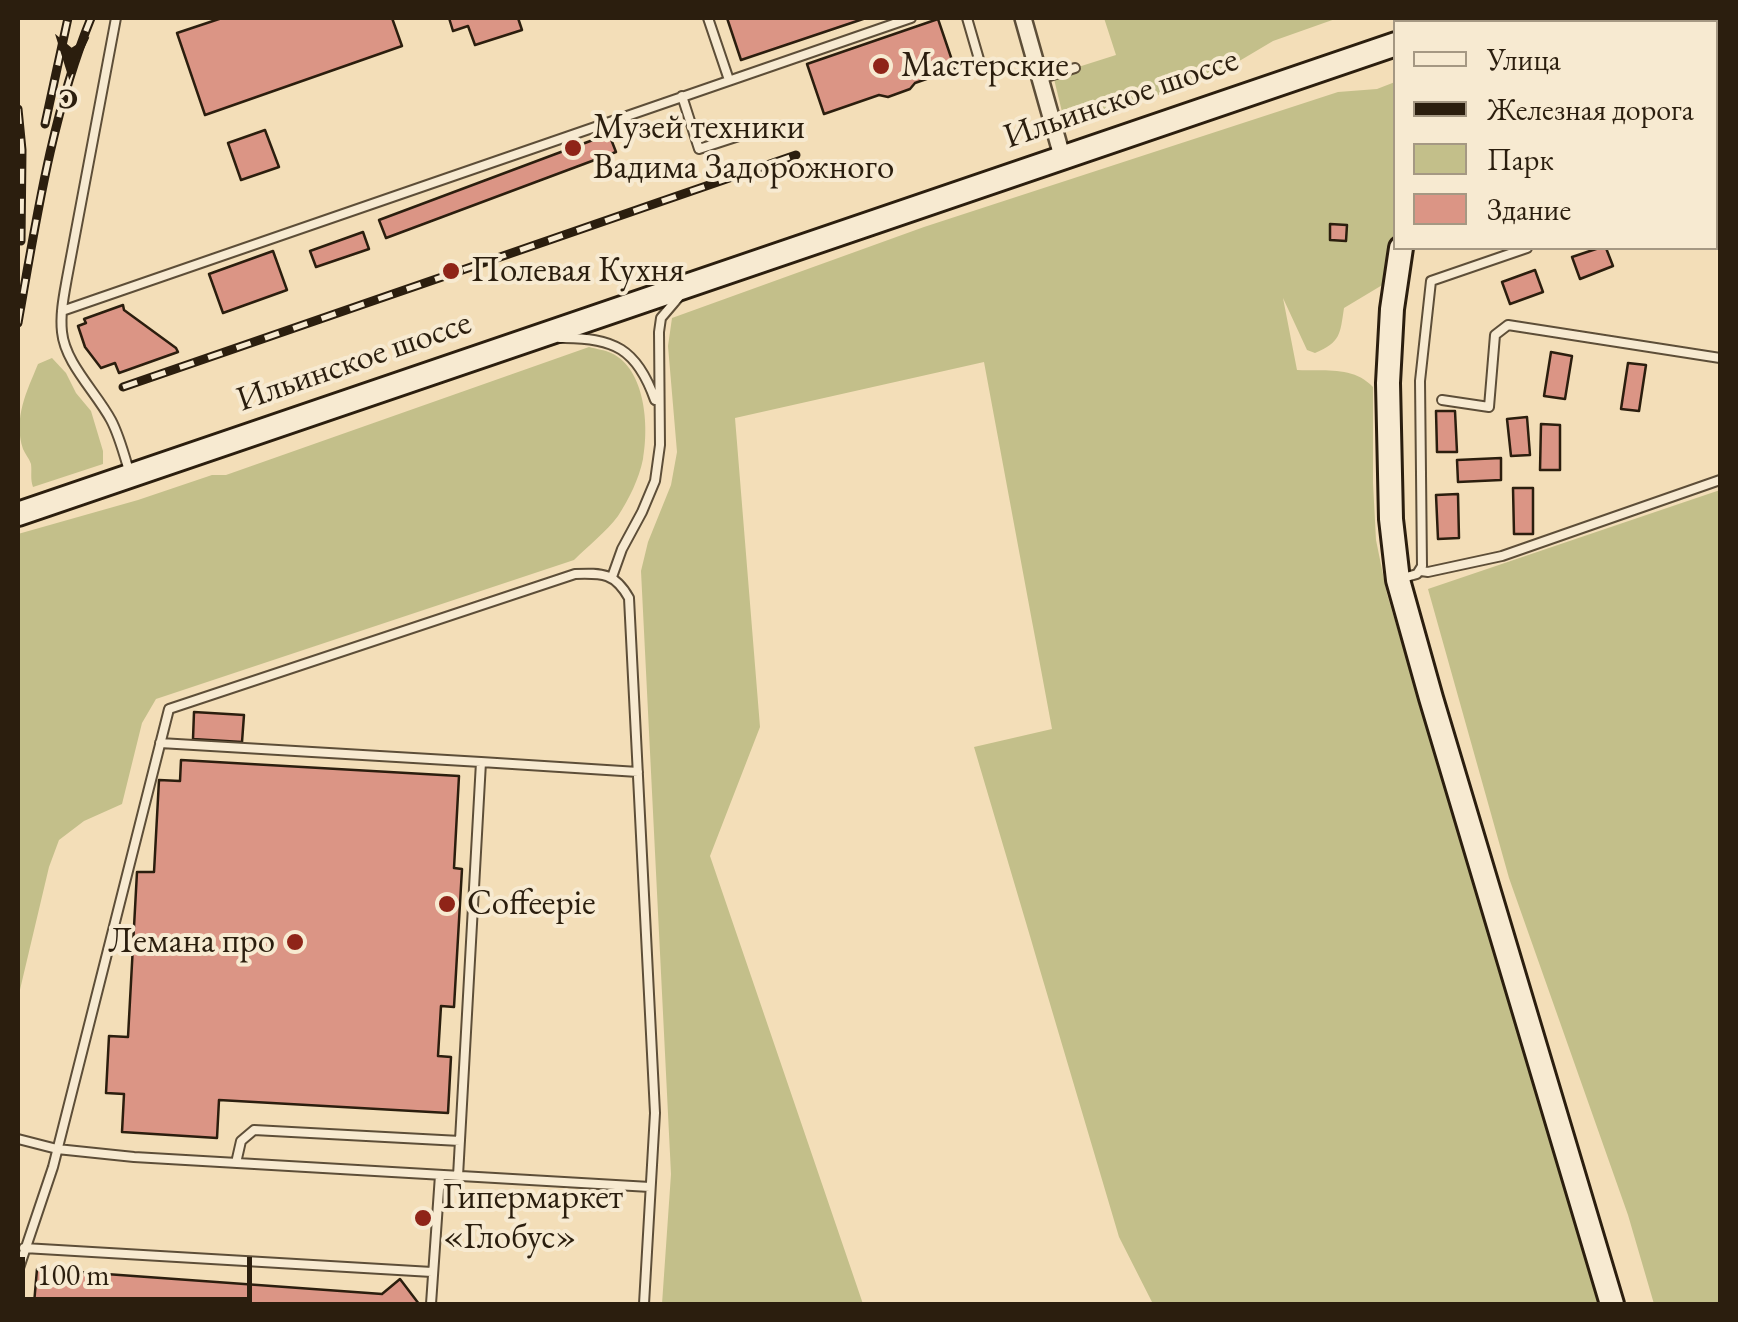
<!DOCTYPE html>
<html>
<head>
<meta charset="utf-8">
<style>
	body { margin:0 }
	#map { position:relative; width:1738px; height:1322px; overflow:hidden; background:#f3deb8; font-family:"EB Garamond",serif }
	canvas { display:block }
	.frame { position:absolute; inset:0; border:20px solid #2b1e0e; pointer-events:none }
	.legend { position:absolute; left:1393px; top:20px; width:325px; height:230px; box-sizing:border-box; background:#f7ead1; border:2px solid #a59883; margin:0; padding:12px 18px; list-style:none; font-size:30px; color:#2b1e0e }
	.legend li { display:flex; align-items:center; gap:20px; height:50px }
	.legend b { width:50px; border:2px solid #a59883 }
	.north { position:absolute; left:20px; top:20px; width:100px; height:100px; -webkit-text-stroke:8px #f7ead1; paint-order:stroke; rotate:184deg; font-size:28px; font-weight:700; line-height:40px; text-align:center; color:#2b1e0e }
	.north::after { content:''; display:block; margin:auto; width:35px; height:45px; background:#2b1e0e; clip-path:polygon(50% 0,100% 100%,50% 72%,0 100%) }
	.scale { position:absolute; left:20px; top:1257px; width:232px; height:45px; box-sizing:border-box; border:5px solid #2b1e0e; border-top:0; padding-left:12px; font-size:30px; line-height:35px; white-space:nowrap; color:#2b1e0e; -webkit-text-stroke:8px #f7ead1; paint-order:stroke }
</style>
</head>
<body>
<div id="map">
<canvas width="1738" height="1322"></canvas>
<div class="frame"></div>
<ul class="legend">
<li><b style="height:12px;background:#f7ead1"></b>Улица</li>
<li><b style="height:12px;background:#2b1e0e"></b>Железная дорога</li>
<li><b style="height:28px;background:#c3bf8a"></b>Парк</li>
<li><b style="height:28px;background:#db9585"></b>Здание</li>
</ul>
<div class="north">С</div>
<div class="scale">100 m</div>
</div>
<script>
const c = document.querySelector('canvas').getContext('2d');
c.lineJoin = 'round';
function fillPath(path, color) { c.fillStyle = color; c.fill(path, 'evenodd'); }
function trace(path, color, width, dash) { c.strokeStyle = color; c.lineWidth = width; c.lineCap = dash ? 'butt' : 'round'; c.setLineDash(dash || []); c.stroke(path); }
function drawText(font, color, halo, rows, align = 'center') {
  c.font = font + ' "EB Garamond",serif'; c.lineWidth = 8; c.setLineDash([]); c.textBaseline = 'middle'; c.strokeStyle = halo; c.fillStyle = color; for (const [text, x, y, turn = 0] of rows) {
    c.save(); c.translate(x, y); c.rotate((+turn || 0) * Math.PI / 180); c.textAlign = isNaN(turn) ? turn : align; if (halo) c.strokeText(text, 0, 0); c.fillText(text, 0, 0); c.restore();
  }
}
fillPath(new Path2D(`
	M1104,18h234l-65,23 -32,19 -83,35 -93,29 -12,-49 63,-20z
	M1537,18h183v135l-4,2v-133h-194z
	M1395,82l1,164 -7,35 -45,27c-4,26 -3,34 -29,45l-8,-3 -24,-52 14,72c27,1 57,-4 76,17v96l3,57 11,54 211,710h-445l-34,-67 -145,-490 78,-18 -68,-367 -249,56 25,309 -50,129 153,448h-201l9,-130 -30,-603 7,-29 23,-57 6,-33 -9,-106 4,-28 252,-91 414,-135 39,-3z
	M589,347c7,2 16,3 22,6 35,16 38,74 32,106 -4,20 -14,40 -25,57 -12,16 -30,30 -44,44l-418,139 -14,24 -20,81 -38,17 -25,19 -10,27 -31,131v-464l120,-34 74,-25h14z
	M52,358l14,15 10,20 15,18 12,40v13l-70,23c-3,-8 -1,-15 -2,-23 -2,-6 -6,-10 -8,-15 -10,-31 4,-58 15,-85z
	M1720,490v814h-66l-26,-89 -119,-337 -81,-289z`), '#c3bf8a');
const building = new Path2D(`
	M222,18h170l10,28 -197,69 -28,-82z
	M449,18h69l4,12 -47,15 -7,-19 -15,5z
	M727,18h139l-125,42z
	M938,19l17,50 -40,14 -5,6 -22,8 -9,-2 -55,19 -17,-50z
	M265,130l14,37 -38,13 -13,-37z
	M609,134l7,18 -230,86 -7,-18z
	M1330,224l17,1 -1,16 -16,-1z
	M363,232l6,17 -53,18 -6,-16z
	M1599,248h7l7,18 -33,13 -8,-22z
	M273,251l14,39 -64,23 -14,-39z
	M1535,270l8,22 -33,12 -8,-22z
	M123,305l1,5 52,38 2,4 -59,21 -4,-10 -14,5 -16,-21 -7,-21 8,-3 -2,-4z
	M1551,352l21,4 -7,43 -21,-3z
	M1628,363l18,2 -7,46 -18,-2z
	M1436,411h19l2,41h-20z
	M1527,417l3,38 -19,1 -4,-37z
	M1541,424l19,1v45h-20z
	M1501,458v22l-43,2 -1,-22z
	M1513,488h20v46h-19z
	M1458,494l1,44 -21,1 -2,-44z
	M194,712l50,3 -2,27 -49,-3z
	M181,760l278,16 -5,92 8,1 -8,138 -13,-1 -3,50 13,1 -3,56 -229,-13 -2,38 -95,-6 2,-38 -18,-1 3,-57 19,1 9,-165h17l5,-92 21,1z
	M37,1269l345,25 18,-15 19,25h-385z`);
fillPath(building, '#db9585');
trace(building, '#2b1e0e', 2.5);
const lane = new Path2D(`
	M116,18l-49,260c-3,17 -7,36 -5,54 3,31 34,60 49,88 8,15 13,34 18,51
	M708,18l21,62
	M967,18l16,55
	M1040,79l35,-11
	M682,96l17,53 46,-15
	M62,311l849,-293
	M560,338c54,-1 77,11 95,62
	M1442,400l47,7 6,-72 13,-10 212,33
	M1421,571l7,1 74,-16 218,-76
	M612,577l10,-28 20,-37 13,-31 5,-36 -1,-113 2,-14 17,-20
	M1403,578l14,-4 5,-8 -2,-185 11,-100 96,-33
	M160,743l321,19
	M18,1139l39,10 77,8 516,30
	M236,1163l5,-22 13,-11 206,11
	M458,1176l23,-414 157,10
	M24,1248l408,24
	M18,1271l35,-104 116,-458 406,-135c28,-1 40,-1 54,24l26,515 -11,191
	M431,1304l9,-129`);
const street = new Path2D(`
	M1023,18l39,138
	M1716,185l4,14`);
const secondary = new Path2D(`
	M1459,22l15,-4
	M1401,248l-9,61 -4,74 3,136 7,61 33,118 181,606
	M18,514l1378,-470`);
trace(lane, '#5d4e38', 12);
trace(street, '#5d4e38', 20);
trace(secondary, '#2b1e0e', 28);
trace(lane, '#f7ead1', 8);
trace(street, '#f7ead1', 15);
trace(secondary, '#f7ead1', 22);
const rail = new Path2D(`
	M18,109l4,41 -1,91
	M45,124l23,-106
	M18,323c18,-102 34,-209 73,-305
	M123,387l673,-232`);
trace(rail, '#2b1e0e', 9);
trace(rail, '#f7ead1', 5, [15]);
for (const [x, y, r, color] of [
	[881,66,10,"#8f2418"],
	[573,148,10,"#8f2418"],
	[451,271,10,"#8f2418"],
	[447,904,10,"#8f2418"],
	[295,942,10,"#8f2418"],
	[423,1218,10,"#8f2418"]
]) { const dot = new Path2D(); dot.arc(x, y, r, 0, 2 * Math.PI); c.fillStyle = color; c.fill(dot); trace(dot, '#f7ead1', 4); }
drawText('35px', '#2b1e0e', '#f7ead1', [
	["Мастерские",901,66],
	["Музей техники",593,128],
	["Вадима Задорожного",593,168],
	["Полевая Кухня",471,271],
	["Coffeepie",467,904],
	["Лемана про",275,942,"right"],
	["Гипермаркет",443,1198],
	["«Глобус»",443,1238]
], 'left');
drawText('35px', '#2b1e0e', '#f7ead1', [
	["Ильинское шоссе",1121,99,-19],
	["Ильинское шоссе",354,362,-19]
]);
</script>
</body>
</html>
